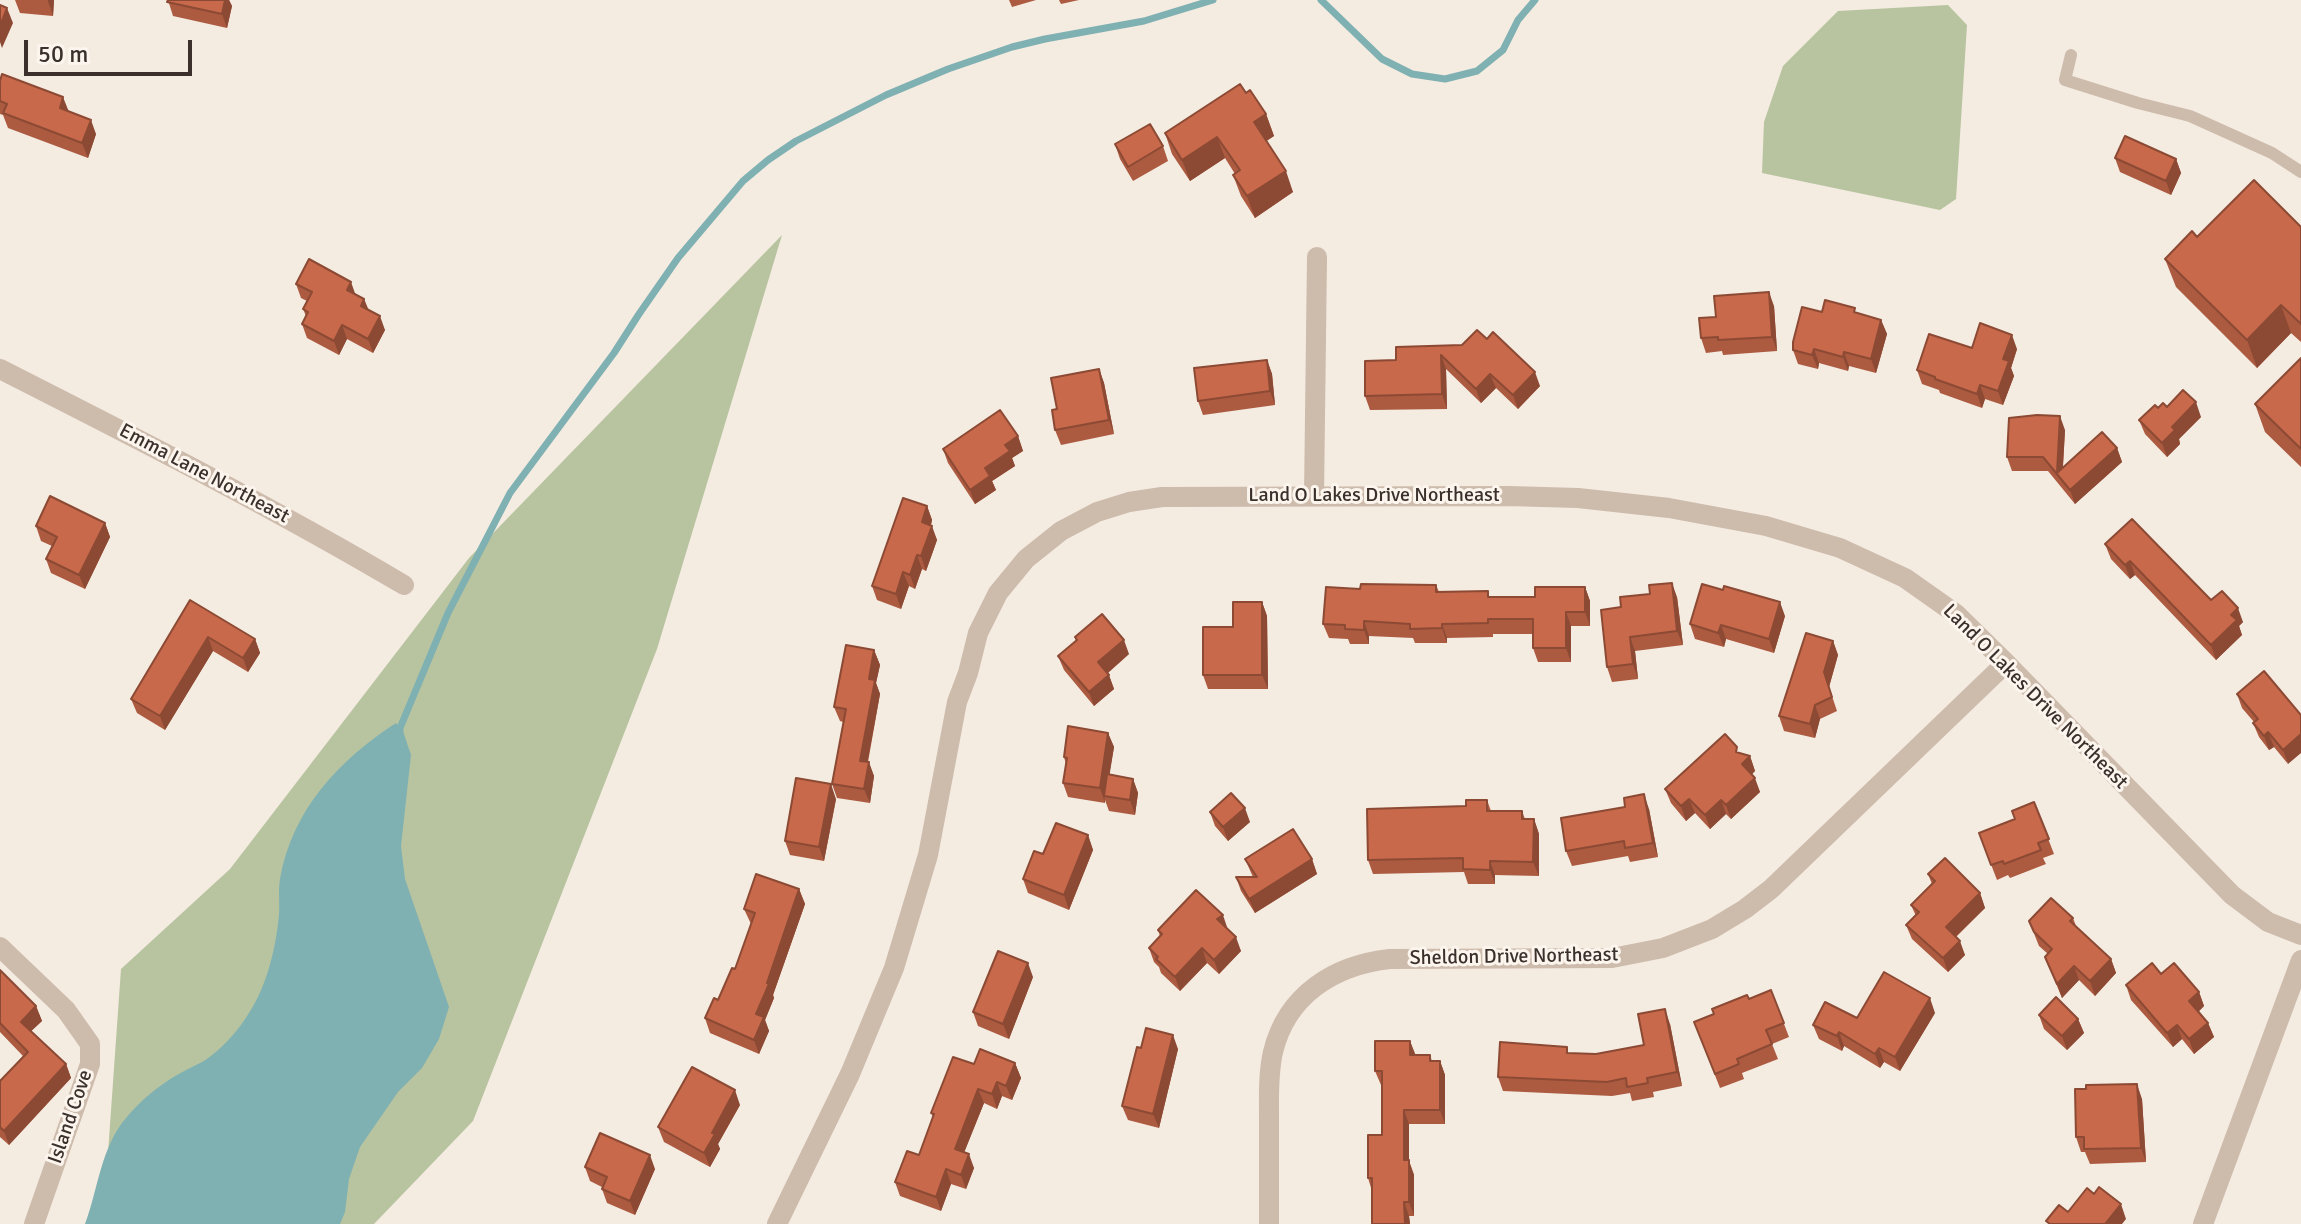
<!DOCTYPE html>
<html>
<head>
<meta charset="utf-8">
<style>
	body { margin:0 }
	#map { position:relative; width:2301px; height:1224px; overflow:hidden; background:#f4ebe1; font-family:Signika,sans-serif }
	canvas { display:block }
	.scale { position:absolute; left:24px; top:40px; width:168px; height:36px; box-sizing:border-box; border:4px solid #3b302b; border-top:0; padding-left:10px; font-size:24px; line-height:28px; white-space:nowrap; color:#3b302b; -webkit-text-stroke:6px #fbf5ee; paint-order:stroke }
</style>
</head>
<body>
<div id="map">
<canvas width="2301" height="1224"></canvas>
<div class="scale">50 m</div>
</div>
<script>
const c = document.querySelector('canvas').getContext('2d');
c.lineJoin = 'round';
function fillPath(path, color) { c.fillStyle = color; c.fill(path, 'evenodd'); }
function trace(path, color, width, dash) { c.strokeStyle = color; c.lineWidth = width; c.lineCap = dash ? 'butt' : 'round'; c.setLineDash(dash || []); c.stroke(path); }
function drawText(font, color, halo, rows, align = 'center') {
  c.font = font + ' Signika,sans-serif'; c.lineWidth = 6; c.setLineDash([]); c.textBaseline = 'middle'; c.strokeStyle = halo; c.fillStyle = color; for (const [text, x, y, turn = 0] of rows) {
    c.save(); c.translate(x, y); c.rotate((+turn || 0) * Math.PI / 180); c.textAlign = isNaN(turn) ? turn : align; if (halo) c.strokeText(text, 0, 0); c.fillText(text, 0, 0); c.restore();
  }
}
fillPath(new Path2D(`
	M1948,5l19,20 -11,174 -16,11 -178,-37 2,-51 19,-56 55,-55z
	M782,235l-125,414 -184,472 -99,103h-271l18,-255 109,-100 239,-311z`), '#b8c4a0');
fillPath(new Path2D(`
	M396,723l8,11 7,21 -10,91 4,33 44,128 -10,32 -17,29 -24,24 -38,55 -11,32 -4,33 -5,12h-255c13,-35 16,-77 41,-106 14,-17 32,-32 51,-43 8,-5 18,-9 27,-14 18,-12 34,-30 45,-48 18,-27 27,-66 30,-98 1,-12 -1,-24 1,-36 12,-69 59,-119 116,-156z`), '#7fb0b2');
trace(new Path2D(`
	M1321,0l61,59 30,15 33,5 32,-8 26,-21 15,-30 17,-20
	M400,735v-7l48,-115 62,-120 104,-140 25,-39 39,-56 65,-77 25,-21 28,-19 90,-46 62,-26 64,-22 33,-8 99,-18 69,-21`), '#7fb0b2', 7);
trace(new Path2D(`
	M2071,55l-6,25 73,23 52,13 82,37 29,19`), '#cdbbac', 12);
trace(new Path2D(`
	M0,369c136,69 272,138 404,216
	M1314,496l3,-239
	M0,947l66,63 24,34v20l-56,160
	M777,1224l73,-150 44,-106 34,-113 29,-153 11,-29 10,-40 20,-40 28,-34 35,-28 36,-19 32,-10 33,-5 346,-1 70,2 91,10 97,18 74,22 65,30 51,36 50,49 226,232 36,27 33,13
	M1269,1224c0,-35 0,-70 0,-105 0,-22 -1,-45 4,-67 14,-58 62,-87 117,-93l222,-1 51,-10 49,-19 33,-20 26,-20 235,-226
	M2203,1224l98,-264`), '#cdbbac', 20);
fillPath(new Path2D(`
	M15,0h39l-1,16 -33,-3z
	M168,0h61l3,6 -5,22 -54,-12z
	M1009,0h27l-24,7z
	M1059,0h20l-18,4z
	M0,81l68,30 28,23 -8,24 -80,-30 -5,-13 -3,-1z
	M1246,93l20,21 8,22 -8,5 27,51 -38,26 -14,-22 -8,-21 2,-1 -10,-16 -35,23 -18,-27 -7,-21z
	M1115,144l48,2 5,15 -35,20 -13,-22z
	M2115,158l61,1 5,14 -10,22 -51,-23z
	M2301,227v115l-10,-9 -34,35 -81,-81 -11,-28z
	M296,284l60,10 8,5 4,11 17,20 -12,23 -26,-14 -8,16 -32,-17 -5,-14 4,-8 -3,-7 4,-8 -6,-3z
	M1774,306l3,45 -54,4 -1,-4 -16,2 -5,-15z
	M1822,312l35,1 24,7 6,14 -11,39 -27,-7 -1,5 -29,-8 -1,6 -20,-5 -5,-14z
	M1462,345l78,41 -22,23 -22,-21 -15,15 -35,-34 1,40 -77,1 -5,-14 31,-36z
	M1972,348l45,1 -6,19 3,8 -11,29 -18,-6 -3,9 -42,-15 -1,-3 -17,-6 -5,-14z
	M2301,358v109l-36,-35 -10,-28z
	M1267,360l5,14 3,31 -72,10 -5,-14z
	M1099,369l5,14 10,51 -53,11 -6,-15 2,-21z
	M2167,407l34,10 -22,22 1,5 -13,13 -22,-23 -6,-14 19,-12z
	M2065,430l-2,37 54,-19 5,14 -47,42 -27,-33h-36l-5,-14z
	M1018,436l5,15 -11,7 3,8 -23,15 4,9 -21,14 -27,-41 -5,-14z
	M927,506l5,14 -1,6 6,14 -11,31 -4,-2 -7,20 -6,-3 -8,23 -24,-9 -5,-14z
	M105,523l5,14 -25,52 -34,-16 -5,-14 6,-13 -11,-5 -5,-15z
	M2105,544l106,56 32,22 -4,4 3,9 -26,25 -81,-85 -5,4 -19,-20z
	M1436,585l3,7 51,5h45l50,-10 5,14v25h-19v36h-33l-5,-14v-14h-40v3l-46,1v5h-32l-2,-5 -44,-2v8h-19l-2,-5 -19,-1 -6,-14 37,-35z
	M1677,597l6,48 -48,6 3,28 -26,3 -5,-15 14,-60z
	M190,600l65,39 5,14 -12,19 -35,-21 -48,79 -28,-17 -6,-14z
	M1262,602l5,14 1,73h-60l-5,-14z
	M1785,616l-11,37 -48,-14 -2,8 -29,-8 -5,-15z
	M1075,637l54,17 -21,19 6,16 -20,17 -30,-36 -6,-14 18,-15z
	M1833,641l5,14 -9,32 8,24 -17,8 -5,19 -31,-7 -5,-15z
	M874,650l6,15 -4,18 4,11 -12,68 6,14 -4,27 -33,-5 -5,-14 11,-62 -3,-1 -6,-14z
	M2264,671l24,93 -14,-17 -5,3 -10,-13 -6,-14 1,-1 -12,-14 -5,-14z
	M1108,733l6,14 -5,28 24,4 5,14 -3,22 -26,-4 -4,-11v3l-37,-6 -5,-14 3,-19 -2,-7z
	M1739,753l11,3 5,15 -3,3 8,18 -29,27 -5,-5 -16,15 -15,-16 -9,8 -15,-18 -6,-14z
	M836,799l-12,62 -34,-6 -5,-14z
	M1487,800l4,11h31l3,8h9l5,15v42l-44,-1v9h-27l-4,-12 -91,2 -5,-14 98,-54z
	M2034,802l20,52 -11,4 3,6 -36,14 -2,-3 -11,5 -18,-47 36,-14z
	M1649,809l9,48 -28,5 -2,-6 -56,10 -6,-15z
	M1210,812l40,10 -22,19 -13,-15z
	M1088,835l5,15 -24,60 -41,-17 -5,-14 20,-25z
	M1245,859h67l5,15 -62,39 -14,-22 -5,-14h17z
	M1928,874l52,19 5,15 -29,29 9,18 -17,17 -36,-33 -6,-14 10,-9 -5,-11 21,-21z
	M799,889l6,15 -32,91 1,3 -9,22 4,11 -10,23 -49,-21 -5,-15 13,-18 17,-31 16,-45 -7,-15z
	M2073,918l3,8 35,33 5,14 -21,23 -16,-16 -17,18 -17,-41 3,-3 -9,-8 -10,-25z
	M1158,930h70l13,21 -22,23 -12,-11 -27,28 -19,-18 -2,-6 -5,-5 -5,-14 11,-12z
	M0,970l36,36 6,15 -11,10 35,33 5,14 -62,67 -9,-8v-56l23,-25 -23,-24z
	M2161,974l38,18 5,14 -5,5 9,12 6,14 -20,17 -12,-15 -9,8 -42,-47 -5,-15z
	M1033,977l-24,62 -31,-13 -5,-14z
	M1771,990l18,47 -17,7 6,15 -36,14 2,6 -24,9 -26,-66z
	M1935,1013l-35,58 -16,-9 -4,6 -36,-22 -2,5 -23,-12 -6,-14 44,-7z
	M2039,1015l39,4 6,14 -17,17 -23,-21z
	M1670,1024l12,62 -29,6 1,5 -22,4 -2,-8 -18,3 -109,-5 -5,-14 71,-24 27,1 48,-9z
	M1410,1041l5,14h15l2,6h8l5,14v49h-36v37l5,14v41h-5l1,8h-38v-33l-4,-13 14,-43v-50h-1l-6,-14z
	M1141,1048l37,1 -19,79 -31,-8 -6,-14z
	M1015,1063l6,15 -9,22 -10,-4 -5,13 -13,-6 -20,49 10,16 -8,21 -15,-5 -10,27 -41,-15 -5,-14 24,-27 14,-38 -2,-4 43,-49z
	M2142,1099l4,63 -56,2 -5,-12h-4l-5,-15z
	M740,1105l-22,39 2,5 -10,18 -46,-25 -6,-15z
	M585,1167l70,2 -20,46 -28,-12 -5,-14v-2l-12,-6z`), '#ac5a40');
fillPath(new Path2D(`
	M48,0h6l-1,16 -5,-15z
	M225,0h4l3,6 -5,22 -5,-14z
	M7,8l6,15 -11,25 -2,-6v-16z
	M63,97l6,15 -9,-4z
	M1266,114l8,22 -12,8 -8,-22z
	M91,120l5,14 -8,24 -6,-15z
	M1217,137l8,21 -35,23 -8,-21z
	M2176,159l5,14 -10,22 -5,-14z
	M1286,171l7,21 -38,26 -8,-22z
	M351,282l5,14 -9,-6z
	M1769,292l5,14 3,45 -5,-14z
	M364,299l6,14 -9,-7z
	M2281,305l10,28 -34,35 -10,-28z
	M380,316l5,14 -12,23 -5,-14z
	M1881,320l6,14 -11,39 -5,-14z
	M342,325l5,14 -8,16 -5,-14z
	M2012,335l5,14 -6,19 3,8 -11,29 -5,-14 5,-32z
	M1814,349l5,14 -1,6 -6,-14z
	M1844,352l5,14 -1,5 -5,-14z
	M1441,355l5,14 1,40 -5,-15z
	M1267,360l5,14 3,31 -5,-14z
	M1099,369l5,14 10,51 -5,-14z
	M1535,372l5,14 -22,23 -5,-14z
	M1490,374l6,14 -15,15 -5,-14z
	M1980,385l5,14 -3,9 -5,-14z
	M2196,402l5,15 -22,22 1,5 -13,13 -5,-14 10,-16z
	M2060,416l5,14 -3,51 -5,-8z
	M1018,436l5,15 -11,7 3,8 -23,15 4,9 -21,14 -5,-14 15,-22 20,-23z
	M2117,448l5,14 -47,42 -5,-14z
	M927,506l5,14 -5,17 -5,-15z
	M105,523l5,14 -25,52 -6,-14z
	M932,526l5,14 -11,31 -5,-15z
	M917,555l5,14 -7,20 -5,-14z
	M2130,561l5,14 -5,4 -5,-14z
	M903,572l6,14 -8,23 -5,-15z
	M1672,583l5,14 6,48 -6,-14z
	M1585,587l5,14v25l-5,-14z
	M1262,602l5,14 1,73 -6,-14z
	M1780,602l5,14 -11,37 -5,-14z
	M2238,608l5,14 -4,4 3,9 -26,25 -5,-15 20,-30z
	M1566,612l5,14v36l-5,-14z
	M1364,621l5,15v8l-5,-14z
	M1442,624l5,14v5l-5,-15z
	M1721,625l5,14 -2,8 -6,-14z
	M208,637l5,14 -48,79 -5,-14z
	M1630,637l5,14 3,28 -5,-15z
	M255,639l5,14 -12,19 -5,-14z
	M1124,640l5,14 -25,22 -6,-14z
	M1833,641l5,14 -9,32 8,24 -13,-39z
	M874,650l6,15 -4,18 4,11 -15,81 -5,-14 9,-82z
	M1109,675l5,14 -20,17 -5,-14z
	M1815,705l5,14 -5,19 -5,-14z
	M2268,732l6,15 -5,3 -5,-14z
	M1108,733l6,14 -8,50 -2,-1 1,7 -5,-15z
	M2301,734v19l-13,11 -5,-14z
	M1750,756l5,15 -7,7 -6,-14z
	M869,762l5,14 -4,27 -6,-14z
	M1755,778l5,14 -29,27 -5,-14z
	M1133,779l5,14 -3,22 -5,-15z
	M831,784l5,15 -12,62 -5,-14z
	M1644,794l5,15 9,48 -5,-14z
	M1689,799l6,14 -9,8 -5,-15z
	M1721,800l5,14 -16,15 -5,-14z
	M1245,808l5,14 -22,19 -5,-14z
	M1534,819l5,15v42l-6,-14z
	M1088,835l5,15 -24,60 -5,-15z
	M1312,859l5,15 -62,39 -6,-14z
	M1490,861l5,14v9l-5,-14z
	M799,889l6,15 -32,91 1,3 -9,22 4,11 -10,23 -5,-14 2,-26z
	M1980,893l5,15 -34,33 -5,-14z
	M1223,915l5,15 -11,-11z
	M1236,937l5,14 -22,23 -5,-14z
	M1960,941l5,14 -17,17 -5,-14z
	M1202,948l5,15 -27,28 -5,-14z
	M2111,959l5,14 -21,23 -5,-15z
	M1028,963l5,14 -24,62 -6,-15z
	M2074,966l5,14 -17,18 -5,-14z
	M2199,992l5,14 -9,9 -6,-14z
	M1930,998l5,15 -35,58 -5,-14z
	M36,1006l6,15 -16,15 -5,-14z
	M1665,1009l5,15 12,62 -5,-14z
	M2078,1019l6,14 -17,17 -5,-14z
	M2208,1023l6,14 -20,17 -5,-15z
	M2177,1025l5,14 -9,8 -6,-14z
	M1839,1032l5,14 -2,5 -5,-15z
	M1173,1035l5,14 -19,79 -6,-14z
	M1410,1041l6,15 -6,-1z
	M1879,1048l5,14 -4,6 -5,-14z
	M1440,1061l5,14v49l-5,-14z
	M1015,1063l6,15 -9,22 -6,-14z
	M66,1064l5,14 -62,67 -5,-14z
	M997,1082l5,14 -5,13 -5,-15z
	M2137,1084l5,15 4,63 -5,-14z
	M978,1089l6,14 -24,60 -5,-14z
	M735,1090l5,15 -22,39 2,5 -10,18 -6,-14 8,-20z
	M1404,1110l5,14v37l5,14v41l-5,-14 -5,-42z
	M969,1154l5,14 -8,21 -5,-14z
	M650,1155l5,14 -20,46 -5,-14z
	M946,1169l5,15 -10,27 -5,-14z
	M1404,1202l5,14 1,8h-5z
	M2121,1204l5,15 -4,5h-17z`), '#8c4a34');
const building = new Path2D(`
	M168,0h57l-3,14 -55,-12z
	M0,5l7,3 -7,18z
	M2,74l61,23 -3,11 31,12 -9,23 -79,-30 4,-9 -7,-3v-20z
	M1240,84l6,9 4,-3 16,24 -12,8 32,49 -39,25 -14,-21 7,-5 -23,-33 -35,23 -17,-27z
	M1150,124l13,22 -35,21 -13,-23z
	M2125,136l51,23 -10,22 -51,-23z
	M2254,180l47,47v97l-20,-19 -34,35 -82,-81 27,-28 5,6z
	M309,259l42,23 -4,8 17,9 -3,7 19,10 -12,23 -26,-14 -8,16 -32,-17 6,-12 -5,-3 9,-17 -16,-8z
	M1769,292l3,45 -54,3v-3l-17,1 -2,-20 17,-1 -2,-21z
	M1825,300l30,8 -1,4 27,8 -10,39 -27,-7 -1,5 -29,-8 -2,6 -19,-5v-8l9,-35 20,5z
	M1980,323l32,12 -9,24 6,2 -11,30 -18,-6 -3,9 -42,-15v-2l-18,-7 12,-36 43,14z
	M1477,330l10,9 6,-7 42,40 -22,23 -23,-21 -14,15 -35,-34 1,39 -77,2v-35l31,-1v-13l66,-2z
	M2301,358v91l-46,-45z
	M1267,360l3,31 -72,10 -4,-33z
	M1099,369l10,51 -54,10 -3,-20 5,-1 -6,-31z
	M2183,390l13,12 -24,25 3,3 -13,13 -23,-23 16,-15 3,3 5,-5 4,4z
	M1000,410l18,26 -13,9 5,6 -25,17 5,8 -20,14 -27,-41z
	M2037,415l23,1 -3,57 45,-41 15,16 -47,42 -27,-33h-36l2,-39z
	M50,496l55,27 -26,52 -33,-16 11,-22 -21,-11z
	M903,498l24,8 -5,16 10,4 -11,30 -4,-1 -7,20 -7,-3 -7,22 -24,-8z
	M2132,519l79,81 11,-9 16,17 -7,7 6,5 -26,25 -81,-84 -5,4 -20,-21z
	M1672,583l5,48 -47,6 3,27 -26,3 -6,-57 20,-3 -1,-10 30,-3 -1,-9z
	M1361,584l75,1v7l52,-1v6h47v-10h50v25h-19v36h-33v-29h-45v4l-46,1v4l-32,1v-5l-46,-3v9l-19,-1v-4l-22,-1 3,-37 34,2z
	M1702,584l21,6 1,-4 56,16 -11,37 -48,-14 -3,8 -28,-9z
	M190,600l65,39 -12,19 -35,-21 -48,79 -29,-17z
	M1233,602h29v73h-59v-48h30z
	M1102,614l22,26 -26,22 11,13 -20,17 -31,-36 19,-16 -2,-3z
	M1806,633l27,8 -9,31 8,25 -17,8 -5,19 -31,-8z
	M846,645l28,5 -5,29 6,1 -15,81 9,1 -5,27 -32,-5 14,-75 -12,-2z
	M2264,671l37,44v19l-18,16 -15,-18 -4,4 -11,-13 5,-4 -21,-25z
	M1068,726l40,7 -8,55 -37,-5 4,-25 -3,-1z
	M1725,734l12,13 -1,5 14,4 -8,8 13,14 -29,27 -5,-5 -16,15 -16,-16 -8,7 -16,-17z
	M1107,774l26,5 -3,21 -26,-4z
	M796,778l35,6 -12,63 -34,-6z
	M1231,793l14,15 -22,19 -13,-15z
	M1644,794l9,49 -28,5 -1,-7 -58,10 -5,-33 64,-11 -1,-9z
	M1466,800h21v11h35v8h12l-1,43 -43,-1v9l-27,-1v-11l-95,2 -1,-51 99,-3z
	M2034,802l15,37 -11,4 3,7 -37,14 -1,-3 -12,4 -12,-32 36,-14 -3,-8z
	M1056,823l32,12 -24,60 -41,-16 11,-28 9,3z
	M1293,829l19,30 -63,40 -13,-22h21l-12,-18z
	M1945,858l35,35 -34,34 14,14 -17,17 -37,-33 13,-13 -8,-7 24,-24 -7,-7z
	M756,874l43,15 -32,94 2,1 -13,30 8,3 -10,23 -49,-22 9,-20 4,2 14,-32 3,1 20,-56 -11,-4z
	M1196,890l27,25 -6,4 19,18 -22,23 -12,-12 -27,29 -19,-18 2,-2 -9,-9 13,-14 -4,-4z
	M2051,898l22,20 -3,3 41,38 -21,22 -16,-15 -17,18 -12,-27 7,-8 -18,-17 -5,-11z
	M998,951l30,12 -25,61 -30,-12z
	M2152,963l9,11 13,-11 25,29 -10,9 19,22 -19,16 -12,-14 -10,8 -41,-48z
	M0,970l36,36 -15,16 45,42 -62,67 -4,-4v-46l28,-29 -28,-29z
	M1884,972l46,26 -35,59 -16,-9 -4,6 -36,-22 -2,4 -24,-11 12,-23 32,16z
	M1771,990l13,33 -18,7 6,14 -35,15 2,5 -24,10 -21,-52 20,-8 -2,-5 35,-14 2,4z
	M2056,997l22,22 -16,17 -23,-21z
	M1665,1009l12,63 -30,6 1,5 -21,4 -1,-9 -19,4 -109,-5 2,-35 67,5v6l29,1 48,-9 -6,-31z
	M1146,1028l27,7 -20,79 -31,-8 15,-59 4,1z
	M1375,1041h35v14h20v6h10v49h-36v50h5v42h-5l1,22h-33v-46h-4v-43h14v-64h-7z
	M980,1049l35,14 -9,23 -9,-4 -5,12 -14,-5 -23,60 14,5 -8,21 -15,-6 -10,28 -41,-15 12,-31 12,4 15,-41 -3,-1 22,-56 21,7z
	M692,1067l43,23 -23,43 3,1 -11,19 -46,-26z
	M2137,1084l4,64 -57,1v-12h-8l-1,-48h11v-4z
	M600,1133l50,22 -20,46 -28,-12 5,-12 -22,-10z
	M2099,1187l22,17 -16,20h-55l-4,-3 13,-16 9,7 19,-24 7,6z`);
fillPath(building, '#c8694b');
trace(building, '#8c4a34', 2);
drawText('20px', '#3b302b', '#fbf5ee', [
	["Emma Lane Northeast",204,474,28],
	["Land O Lakes Drive Northeast",1374,496],
	["Land O Lakes Drive Northeast",2035,697,45],
	["Sheldon Drive Northeast",1514,957,-1],
	["Island Cove",71,1117,-71]
]);
</script>
</body>
</html>
